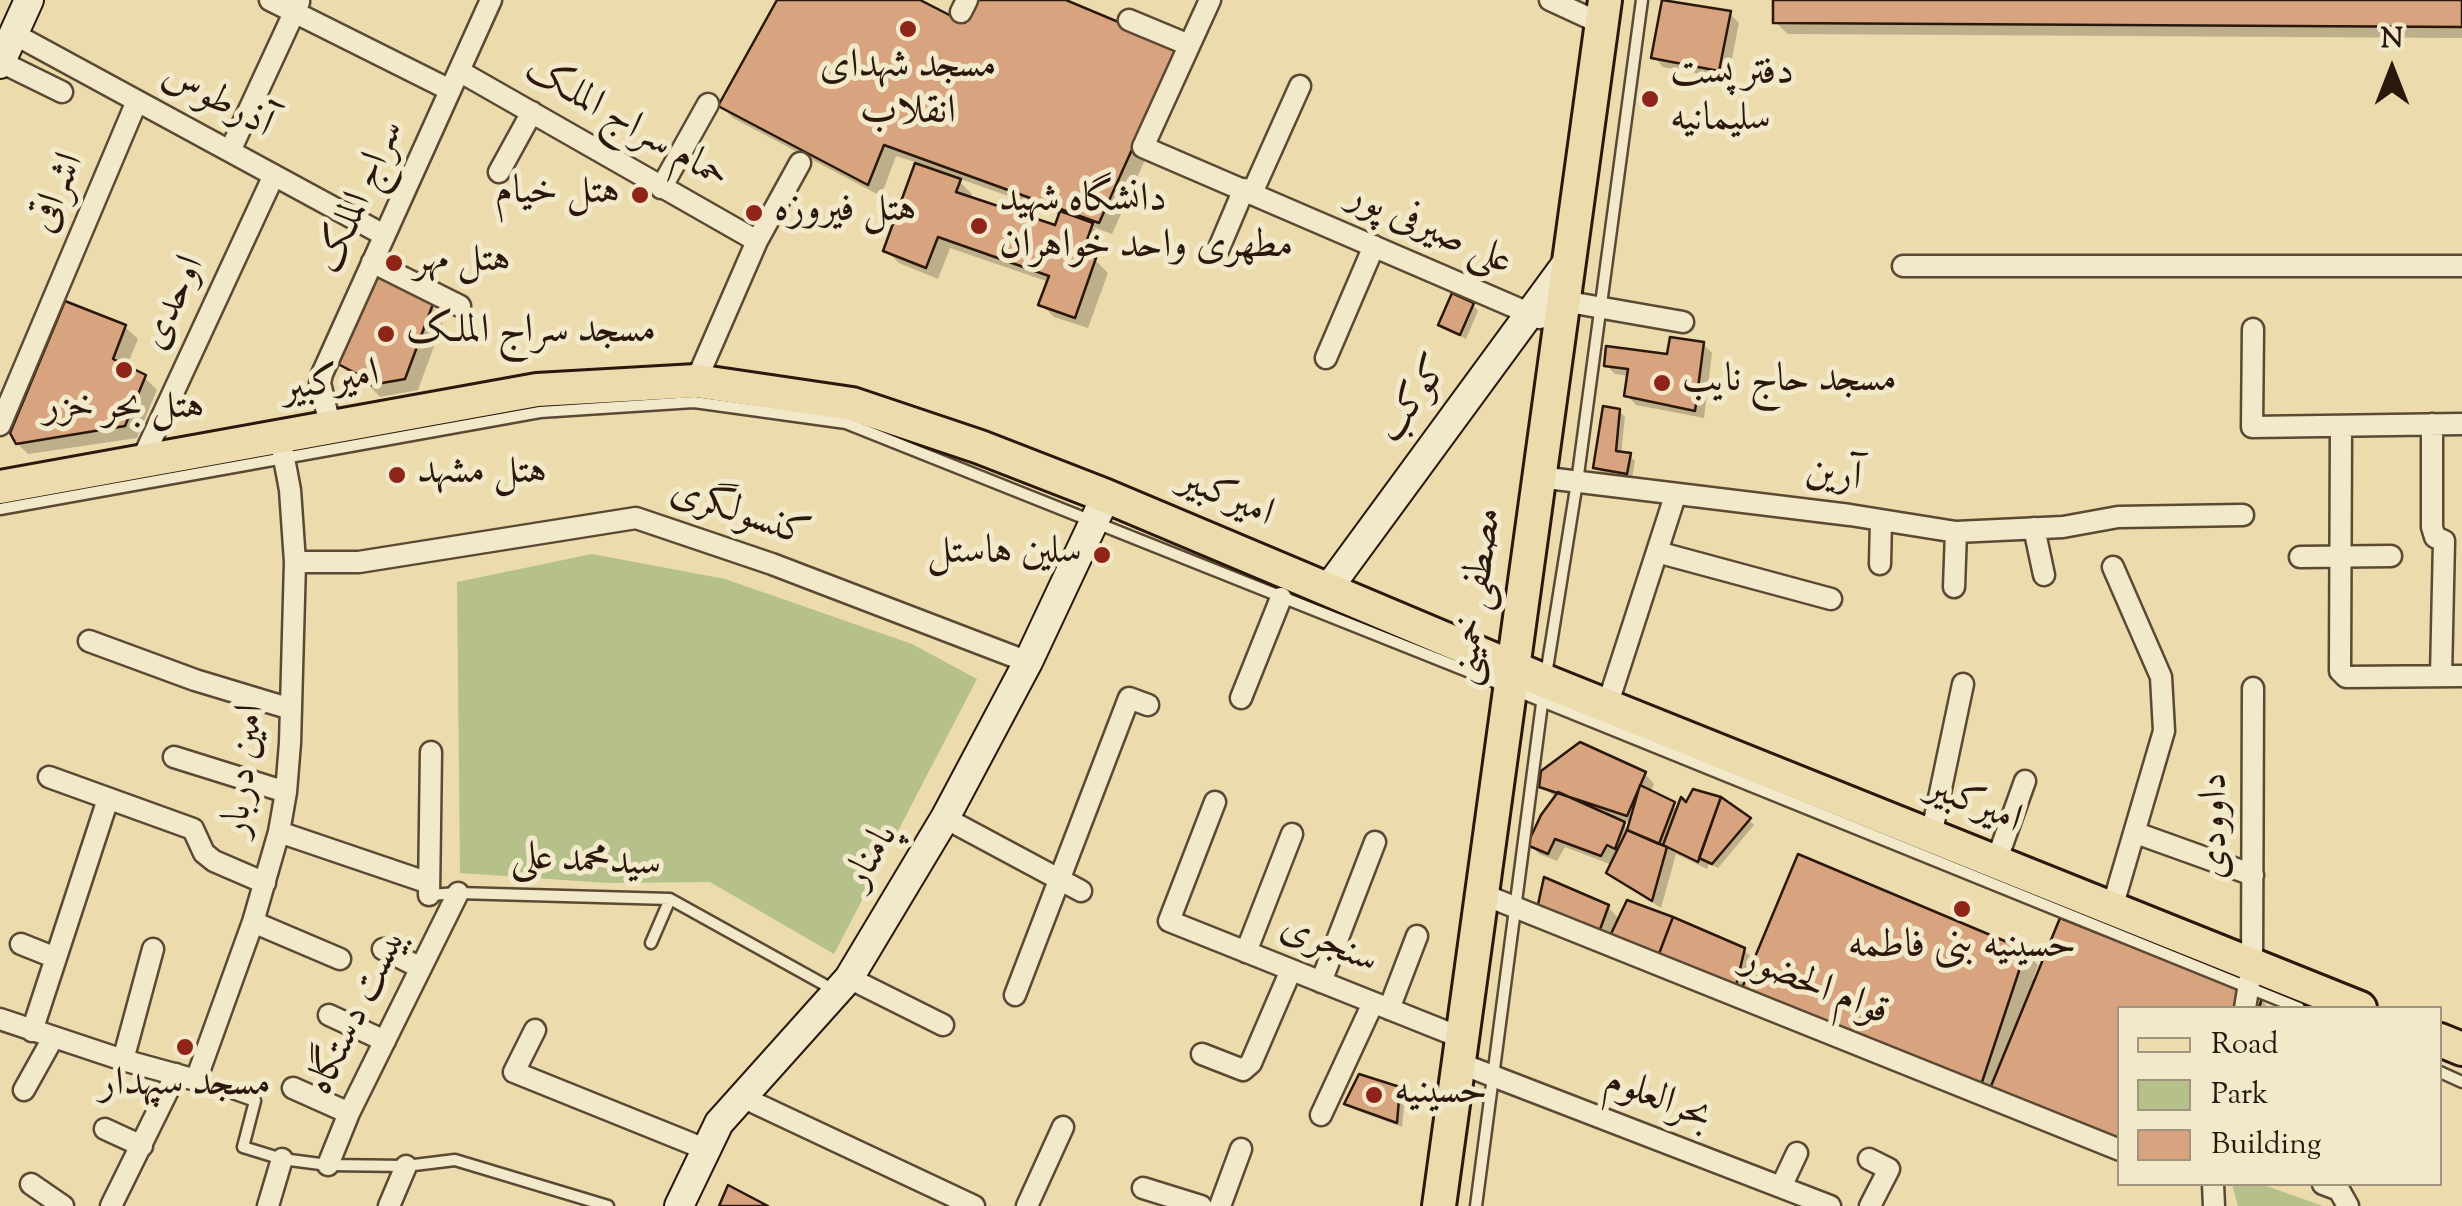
<!DOCTYPE html>
<html>
<head>
<meta charset="utf-8">
<style>
	body { margin:0 }
	#map { position:relative; width:2462px; height:1206px; overflow:hidden; background:#ebdbad; font-family:"Sorts Mill Goudy",serif }
	canvas { display:block }
	.legend { position:absolute; left:2117px; top:1006px; width:325px; height:180px; box-sizing:border-box; background:#f2e8ca; border:2px solid #a2957e; margin:0; padding:12px 18px; list-style:none; font-size:30px; color:#2b180c }
	.legend li { display:flex; align-items:center; gap:20px; height:50px }
	.legend b { width:50px; border:2px solid #a2957e }
	.north { position:absolute; left:2342px; top:20px; width:100px; height:100px; -webkit-text-stroke:8px #f2e8ca; paint-order:stroke; rotate:0deg; font-size:28px; font-weight:700; line-height:40px; text-align:center; color:#2b180c }
	.north::after { content:''; display:block; margin:auto; width:35px; height:45px; background:#2b180c; clip-path:polygon(50% 0,100% 100%,50% 72%,0 100%) }
</style>
</head>
<body>
<div id="map">
<canvas width="2462" height="1206"></canvas>
<ul class="legend">
<li><b style="height:12px;background:#ebdbad"></b>Road</li>
<li><b style="height:28px;background:#b6c08b"></b>Park</li>
<li><b style="height:28px;background:#d8a37f"></b>Building</li>
</ul>
<div class="north">N</div>
</div>
<script>
const c = document.querySelector('canvas').getContext('2d');
c.lineJoin = 'round';
function fillPath(path, color) { c.fillStyle = color; c.fill(path, 'evenodd'); }
function trace(path, color, width, dash) { c.strokeStyle = color; c.lineWidth = width; c.lineCap = dash ? 'butt' : 'round'; c.setLineDash(dash || []); c.stroke(path); }
function drawText(font, color, halo, rows, align = 'center') {
  c.font = font + ' "Sorts Mill Goudy",Amiri,serif'; c.lineWidth = 10; c.setLineDash([]); c.textBaseline = 'middle'; c.strokeStyle = halo; c.fillStyle = color; for (const [text, x, y, turn = 0] of rows) {
    c.save(); c.translate(x, y); c.rotate((+turn || 0) * Math.PI / 180); c.textAlign = isNaN(turn) ? turn : align; if (halo) c.strokeText(text, 0, 0); c.fillText(text, 0, 0); c.restore();
  }
}
fillPath(new Path2D(`
	M592,554l133,25 187,65 65,35 -143,275 -124,-72 -102,1 -148,-10 -3,-291z
	M2232,1184h29l62,22h-85z`), '#b6c08b');
fillPath(new Path2D(`
	M779,0h136l51,26 12,-26h81l130,61 -77,173 -19,-7 11,11 -8,23 12,12 -20,55 -34,-11 -13,-13 8,-22 -99,-34 -12,31 -39,-16 -13,-13 32,-87 -22,-7 -15,40 -148,-78 -12,-12zM955,177l106,38 -5,13 -86,-29 2,-5z
	M1776,0h686v38l-674,-4 -13,-12z
	M1730,14l9,9 -11,56 -65,-12 -9,-10z
	M1473,305l5,6 -12,28 -25,-14z
	M431,306l13,13 -26,71 -38,7 -13,-14 -16,-8 -12,-12z
	M125,327l13,12 -12,29 18,9 13,13 -20,48 -109,16 -13,-13z
	M1703,344l9,9 -8,65 -68,-13 -9,-10 2,-19 -14,-2 -9,-9 63,-8z
	M1619,411l6,6 -4,37 8,1 6,6 -3,17 -30,-5 -6,-6z
	M1645,774l9,10 -4,9 29,17 70,10 5,5 -36,43 -9,-4 -2,5 -31,-15 -15,54 -43,-27 -9,-9 3,-7 -47,-18 -8,14 -18,-7 -9,-10 27,-46 -15,-11zM1617,818l15,4 -3,8z
	M1608,907l12,13 124,30 12,12 269,-10 13,13 -5,14 4,1 224,20 8,8h-149l-126,84 -250,-95 -194,-80z
	M1399,1089l6,6 -3,32 -49,-18 -6,-6z`), '#0003');
const building = new Path2D(`
	M777,0h143l45,23 10,-23h91l112,47 -79,176 -215,-78 -16,40 -150,-79z
	M1662,0l69,11 -12,60 -68,-13z
	M1773,0h689v27l-689,-4z
	M915,163l46,16 -5,13 99,33 5,-14 33,12 -11,31 14,4 -21,60 -37,-13 11,-29 -111,-39 -12,31 -43,-17z
	M378,271l55,33 -28,75 -40,7 -2,-9 -27,-14z
	M1452,293l22,10 -14,32 -22,-10z
	M65,301l61,24 -13,34 33,16 -21,51 -109,18 -6,-11z
	M1670,337l34,5 -9,69 -71,-15 4,-27 -24,-3 2,-20 61,8z
	M1603,406l17,3 -4,42 15,2 -4,21 -34,-6z
	M1580,742l66,30 -19,44 -88,-29 2,-16z
	M1640,785l35,17 -16,42 -32,-14z
	M1693,789l28,8 -23,65 -35,-17 18,-48 5,5z
	M1558,792l67,30 -10,27 -8,-4 -6,11 -46,-17 -7,15 -21,-9 14,-30z
	M1721,797l30,21 -39,46 -13,-6z
	M1627,830l40,17 -15,54 -46,-28z
	M1798,854l228,96 -45,135 -239,-97z
	M1544,877l65,28 -11,30 -61,-26z
	M1627,900l46,17 -16,42 -48,-21z
	M1673,917l72,31 -10,42 -78,-31z
	M2060,918l202,80 -3,10h-139v136l-131,-53z
	M1359,1074l41,13 -3,36 -53,-19z
	M728,1185l40,21h-49z`);
fillPath(building, '#d8a37f');
trace(building, '#2b180c', 2.5);
const lane = new Path2D(`
	M0,509l540,-97 154,-10 152,21 664,265 789,320
	M1546,675l31,-193 65,-482
	M429,895l29,-2 212,6 164,91
	M651,943l19,-44
	M2440,1072l22,10
	M196,1080l59,21 -12,46 39,12 46,6 78,1 49,-6 153,46
	M1476,1206l67,-510`);
const street = new Path2D(`
	M270,0l180,90
	M1210,0l-67,147 397,171
	M1550,0l52,24
	M961,12l6,-12
	M1129,20l60,25
	M14,34l370,201
	M1,62l61,30
	M459,71l298,170
	M230,151l69,-149
	M499,172l33,-60
	M661,188l47,-84
	M1252,193l48,-107
	M1219,248l25,-59
	M372,262l88,44
	M1903,266h559
	M1563,301l120,21
	M2253,329l-1,98 210,-3
	M1326,358l48,-112
	M696,381l61,-140 43,-78
	M2432,424v103l3,10 9,4 -3,135
	M0,425l137,-324
	M2341,426l-1,245 6,6 116,-1
	M331,429l-11,-46 2,-9 169,-374
	M141,462l133,-287
	M1539,477l311,38 106,17 107,-5 55,-10 125,-2
	M2034,528l10,47
	M1657,552l174,47
	M2300,557l91,-1
	M295,562h64l277,-44 136,46 256,98
	M1880,564l1,-44
	M1954,587l2,-55
	M89,641l106,39 96,29
	M1241,698l40,-100
	M1607,706l68,-210
	M174,757l112,35
	M49,777l144,52 11,24 10,8 51,22
	M1215,802l-46,119 293,117
	M945,818l136,73
	M279,832l150,51
	M2136,833l117,42
	M1931,836l32,-152
	M1996,862l29,-81
	M1482,894l638,256
	M429,895l2,-143
	M2112,908l52,-177 -3,-54 -48,-110
	M253,922l87,37
	M21,944l35,14
	M383,949l38,19
	M1246,952l46,-118
	M849,978l94,47
	M1321,982l54,-140
	M1015,995l114,-297 19,7
	M2245,1008l7,-43 1,-277
	M1389,1009l28,-73
	M329,1015l56,26
	M0,1019l123,41 73,20 57,-158 26,-90 7,-40 4,-49 5,-181 -5,-72 -10,-53
	M535,1030l-21,42 191,77
	M32,1031l76,-232
	M1202,1054l41,16 8,-7 40,-93
	M123,1060l30,-111
	M1459,1063l371,143
	M293,1088l56,25
	M24,1090l29,-52
	M742,1097l232,109
	M1321,1115l52,-112
	M105,1129l37,17
	M1869,1159l20,10 -19,37
	M328,1165l21,-52 109,-220
	M31,1184l32,22
	M2213,1184l1,22
	M2323,1184l16,6 9,16
	M1781,1187l16,-34
	M1143,1188l58,18
	M111,1206l65,-132
	M268,1206l14,-47
	M389,1206l17,-40
	M1027,1206l36,-79
	M1220,1206l21,-57`);
const secondary = new Path2D(`
	M0,64l29,-64
	M1327,590l242,-330
	M679,1206l40,-83 130,-145 96,-160 83,-156 78,-166`);
const primary = new Path2D(`
	M0,487l537,-97 159,-9 156,23 128,43 126,49 439,185 815,327
	M2440,1040l22,9
	M1439,1206l166,-1206`);
trace(lane, '#5b4934', 15);
trace(street, '#5b4934', 25);
trace(secondary, '#2b180c', 32);
trace(primary, '#2b180c', 38);
trace(lane, '#f2e8ca', 10);
trace(street, '#f2e8ca', 20);
trace(secondary, '#f2e8ca', 28);
trace(primary, '#ebdbad', 32);
for (const [x, y, r, color] of [
	[908,29,10,"#8f2418"],
	[1650,99,10,"#8f2418"],
	[640,195,10,"#8f2418"],
	[754,213,10,"#8f2418"],
	[979,226,10,"#8f2418"],
	[394,263,10,"#8f2418"],
	[386,334,10,"#8f2418"],
	[124,370,10,"#8f2418"],
	[1662,383,10,"#8f2418"],
	[397,475,10,"#8f2418"],
	[1102,555,10,"#8f2418"],
	[1962,909,10,"#8f2418"],
	[185,1047,10,"#8f2418"],
	[1374,1095,10,"#8f2418"]
]) { const dot = new Path2D(); dot.arc(x, y, r, 0, 2 * Math.PI); c.fillStyle = color; c.fill(dot); trace(dot, '#f2e8ca', 4); }
drawText('40px', '#2b180c', '#f2e8ca', [
	["مسجد شهدای",908,69,"center"],
	["انقلاب",908,115,"center"],
	["دفتر پست",1670,76],
	["سلیمانیه",1670,122],
	["هتل خیام",620,195,"right"],
	["دانشگاه شهید",999,203],
	["مطهری واحد خواهران",999,249],
	["هتل فیروزه",774,213],
	["هتل مهر",414,263],
	["مسجد سراج الملک",406,334],
	["مسجد حاج نایب",1682,383],
	["هتل بحر خزر",124,410,"center"],
	["هتل مشهد",417,475],
	["سلین هاستل",1082,555,"right"],
	["حسینیه بنی فاطمه",1962,949,"center"],
	["مسجد سپهدار",185,1087,"center"],
	["حسینیه",1394,1095]
], 'left');
drawText('40px', '#2b180c', '#f2e8ca', [
	["آذرطوس",216,103,28],
	["حمام سراج الملک",625,126,30],
	["اشراقی",60,194,-67],
	["سراج الملک",363,198,-66],
	["علی صیرفی پور",1429,232,24],
	["اوحدی",176,304,-65],
	["امیرکبیر",331,385,-10],
	["کوکب",1416,401,-54],
	["آرین",1833,478,8],
	["امیرکبیر",1225,500,23],
	["کنسولگری",739,516,19],
	["مصطفی خمینی",1480,597,-82],
	["امین دربار",247,771,-83],
	["امیرکبیر",1973,807,22],
	["داوودی",2218,826,-90],
	["پامنار",874,858,-59],
	["سیدمحمد علی",586,864,3],
	["سنجری",1328,947,22],
	["قوام الحضور",1814,989,22],
	["بیست دستگاه",360,1013,-64],
	["بحرالعلوم",1657,1102,21]
]);
</script>
</body>
</html>
